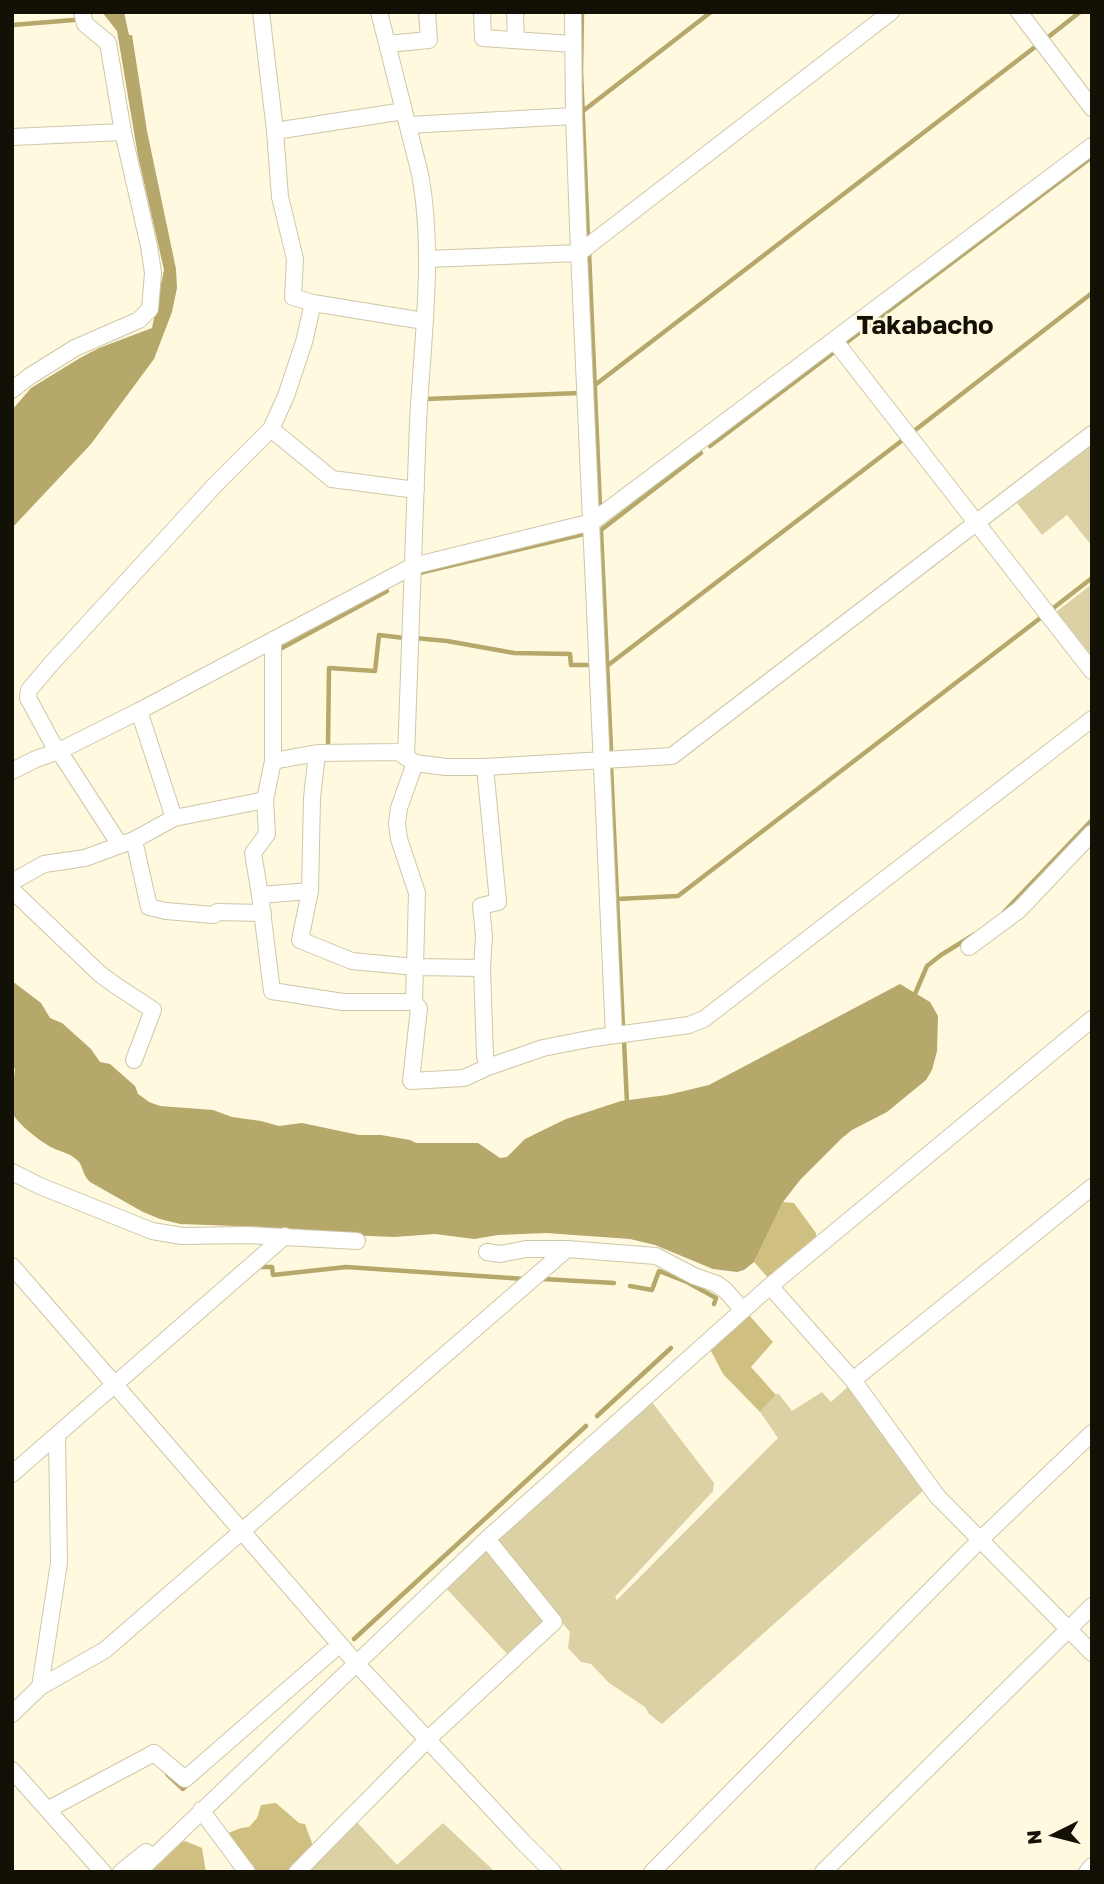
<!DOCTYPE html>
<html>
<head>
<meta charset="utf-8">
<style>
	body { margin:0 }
	#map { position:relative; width:1104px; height:1884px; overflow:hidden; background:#fff9e0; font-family:"Golos Text",sans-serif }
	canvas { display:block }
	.frame { position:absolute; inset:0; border:14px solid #131006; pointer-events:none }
	.north { position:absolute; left:1020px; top:1800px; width:70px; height:70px; -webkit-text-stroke:5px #fff9e0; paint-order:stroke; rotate:264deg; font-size:19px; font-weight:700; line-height:28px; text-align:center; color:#131006 }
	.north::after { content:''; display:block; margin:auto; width:24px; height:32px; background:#131006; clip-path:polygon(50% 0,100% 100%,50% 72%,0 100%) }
</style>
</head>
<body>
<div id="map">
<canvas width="1104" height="1884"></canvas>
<div class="frame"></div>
<div class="north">N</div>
</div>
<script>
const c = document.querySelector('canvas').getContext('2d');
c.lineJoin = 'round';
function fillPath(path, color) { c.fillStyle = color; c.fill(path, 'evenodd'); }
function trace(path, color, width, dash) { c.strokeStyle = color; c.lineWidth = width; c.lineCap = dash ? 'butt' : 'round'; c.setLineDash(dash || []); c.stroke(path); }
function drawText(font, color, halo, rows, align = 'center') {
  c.font = font + ' "Golos Text",sans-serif'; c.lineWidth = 5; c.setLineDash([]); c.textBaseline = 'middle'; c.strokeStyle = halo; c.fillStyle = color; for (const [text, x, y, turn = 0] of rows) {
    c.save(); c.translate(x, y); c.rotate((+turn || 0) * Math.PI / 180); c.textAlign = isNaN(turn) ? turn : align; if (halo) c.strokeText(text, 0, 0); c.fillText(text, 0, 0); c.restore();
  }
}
fillPath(new Path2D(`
	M1092,445v101l-25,-31 -25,20 -25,-32z
	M1092,584v72l-36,-44z
	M851,1384l73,106 -262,234 -13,-10 -4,-7 -36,-24 -18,-19 -10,-2 -13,-14 2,-16 -74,-86 1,-8 155,-136 62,81 -1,8 -98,106 2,3 161,-162 -18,-26 18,-19 14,18 30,-19 9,10z
	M486,1550l61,75 -36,33 -66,-71z
	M353,1818l44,47 46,-42 49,46 -2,3h-189z`), '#dcd1a5');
fillPath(new Path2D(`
	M783,1202l11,1 22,30v6l-46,41 -16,-18z
	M748,1314l25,28 -22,25 25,28 -16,17 -37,-38 -13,-25z
	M276,1803l23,20 6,1 7,19 -1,10 -18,19h-42l-28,-37 18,-7 8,-1 8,-9 4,-13z
	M185,1841l17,7 4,24h-58l28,-28z`), '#cfc081');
fillPath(new Path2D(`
	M102,12h22l5,23h3l15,96 29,138 1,19 -5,24 -18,47 -63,85 -79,84v-118l19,-22 49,-30 19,-10 53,-20 12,-58 -26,-114 -21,-125z
	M12,981l29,22 9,15 12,5 29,26 9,13 10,2 25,22 3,8 11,8 11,4 53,4 19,7 29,4 18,5 23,-3 57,12h22l29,5 6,3h62l22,15 7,-1 18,-18 41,-20 55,-18 46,-6 42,-10 191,-101 30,18 8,14 -1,35 -5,19 -6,10 -39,32 -35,18 -10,8 -42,42 -17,22 -29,60 -10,8 -7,2 -24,-3 -58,-24 -25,-6 -84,-6 -48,2 -24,4 -39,-5 -41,3 -71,-3 -59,-7 -84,-3 -20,-5 -17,-7 -53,-30c-9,-9 -6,-16 -13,-22 -7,-7 -16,-8 -24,-12 -11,-5 -37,-25 -41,-36 -3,-11 2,-31 3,-43l-3,-3z`), '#b6a76a');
trace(new Path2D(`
	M582,12l-1,59 7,168
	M12,25l62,-5
	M1047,38l33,-26
	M583,111l128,-99
	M589,252l11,255
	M847,342l245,-185
	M595,385l440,-338
	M426,399l153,-6
	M914,431l178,-138
	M710,446l123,-93
	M419,573l165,-39
	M1053,610l-1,-1 40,-31
	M415,638l32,3 67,12 56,1 1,11h20
	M280,649l107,-58
	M607,666l297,-227
	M328,747l1,-79 46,3 4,-36 25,3
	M611,749l-10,-219 100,-77
	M614,765l-3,1 12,262
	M617,899l61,-3 365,-280
	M1004,912l88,-92
	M912,996l3,-2 12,-28 14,-11 34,-21
	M624,1041l3,62
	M258,1267h14l1,8 73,-8 179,12
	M543,1279l71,4
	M630,1286l22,4 7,-19 28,11 29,16 -2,6
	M597,1416l74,-68
	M354,1639l232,-213
	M167,1774l16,15 6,-6`), '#b6a76a', 4.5);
const minor = new Path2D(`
	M379,12l41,162c15,80 2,169 -2,249 -5,111 -7,223 -12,334
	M482,12l1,26 90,6
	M515,12l1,28
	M573,12l1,104 5,137 35,782
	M1019,12l73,96
	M387,44l42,-4 -2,-28
	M408,125l166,-9
	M275,131l129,-20
	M12,137l111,-5
	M427,259l152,-6 312,-241
	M313,303l111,18
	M834,340l258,331
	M12,390l18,-14 45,-28 64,-28 11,-11 3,-36 -4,-27 -26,-114 -15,-89 -23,-19 -3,-12
	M271,429l61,50 84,11
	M273,640v121
	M139,711l35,107
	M415,763l-16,45 -2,15 2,16 18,54 -3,109 5,6 -8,73 53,-3 24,-11 55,-19 51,-10 95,-13 15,-6 388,-300
	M12,771l24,-12 23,-8 80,-40 274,-145 179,-44 500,-376
	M265,800l2,34 -14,19 7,42 50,-4 2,-93 5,-45
	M134,840l15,67 17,4 48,4 3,-3 46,1
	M120,845l-61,-94 -6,-7 -25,-46 1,-8 22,-26 164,-179 56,-56 15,-33 18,-54 9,-39 -20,-6 2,-38 -15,-62 -5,-66 -14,-119
	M12,882l32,-18 41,-6 49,-18 40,-22 91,-18 8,-39 44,-8 81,-1 17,11 31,4h39
	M12,890l88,84 15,11 38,25 -19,50
	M310,891l-10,49 52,21 63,6 67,1 3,88 3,11
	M260,895l12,96 71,11h71
	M969,947l50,-37 73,-77
	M482,968l2,-32 -3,-30 17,-4 -13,-135 187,-11 420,-322
	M12,1172l28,14 112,45 30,5 66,-1 109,6
	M487,1252l13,2 26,-5h41l89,7 38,20 23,8 8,6 18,20
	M12,1266l344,397 167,179 30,30
	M770,1286l83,94 84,116 155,157
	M853,1380l239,-193
	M12,1474l273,-238
	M40,1687l19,-124 -2,-127
	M12,1714l28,-27 65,-37 462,-401
	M12,1770l91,102
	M49,1809l105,-56 31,26 146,-127
	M201,1810l46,62
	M121,1872l25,-20
	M138,1872l349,-333 283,-253 322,-267
	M297,1872l130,-132 127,-118 -67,-83
	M652,1872l328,-332 112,-107
	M823,1872l269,-266
	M1087,1872l5,-6`);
trace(minor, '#cec7a8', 18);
trace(minor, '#fff', 16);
drawText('bold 26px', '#131006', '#fff9e0', [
	["Takabacho",925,326]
]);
</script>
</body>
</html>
